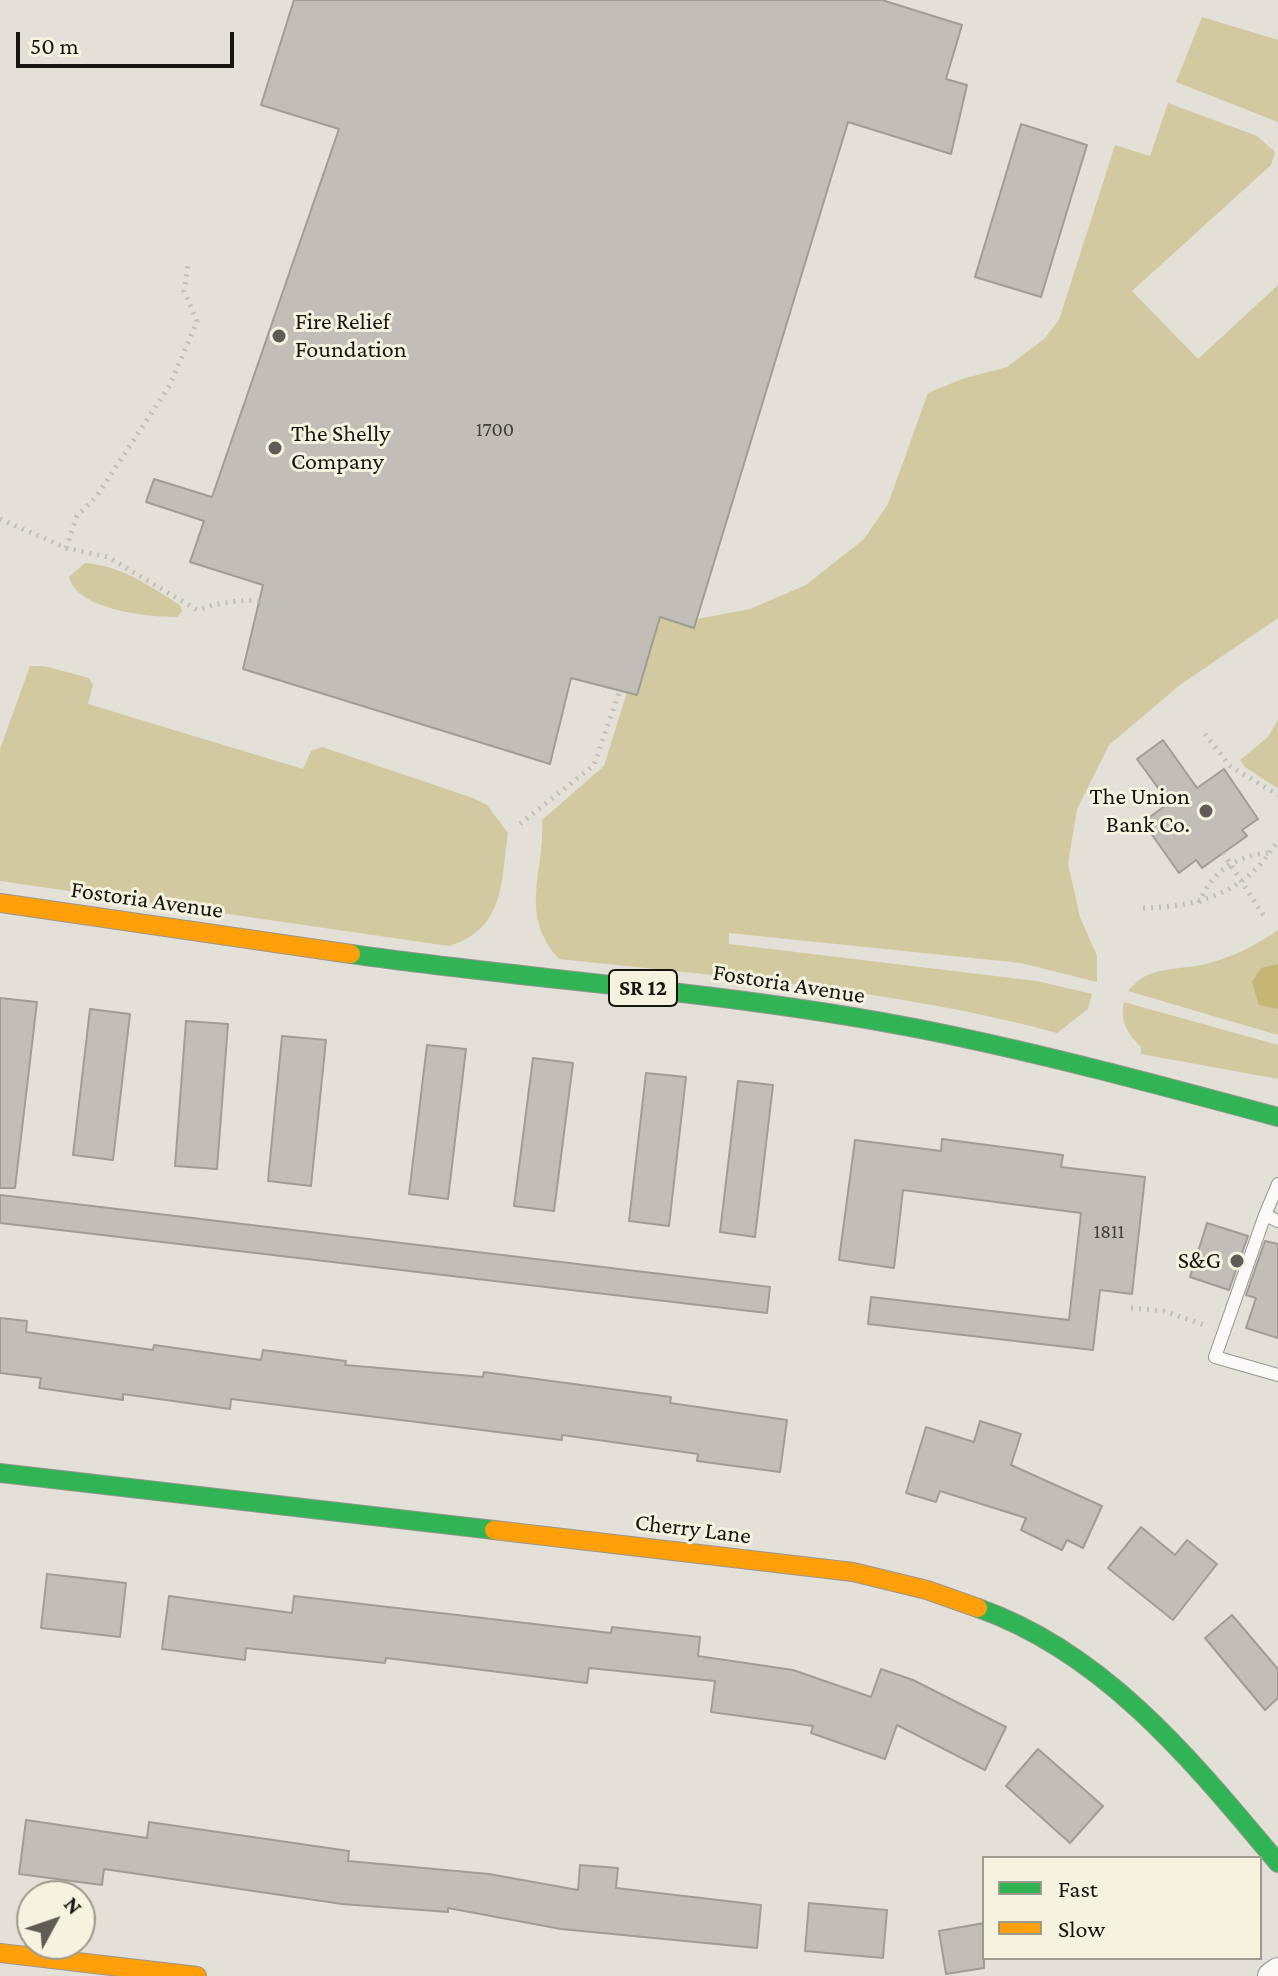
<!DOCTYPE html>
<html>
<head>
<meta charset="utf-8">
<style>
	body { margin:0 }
	#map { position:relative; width:1278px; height:1976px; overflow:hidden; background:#e3e0d7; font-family:"Crimson Pro",serif }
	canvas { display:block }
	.legend { position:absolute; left:982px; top:1856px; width:280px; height:104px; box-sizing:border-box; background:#f5f2df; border:2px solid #9c9a8c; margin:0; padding:10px 14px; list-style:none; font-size:24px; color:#17150f }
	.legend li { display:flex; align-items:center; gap:16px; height:40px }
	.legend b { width:40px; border:2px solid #9c9a8c }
	.north { position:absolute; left:16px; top:1880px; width:80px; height:80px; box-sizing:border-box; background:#f5f2df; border:2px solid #9c9a8c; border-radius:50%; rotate:50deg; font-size:22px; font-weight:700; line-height:32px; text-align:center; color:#17150f }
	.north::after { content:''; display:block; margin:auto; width:28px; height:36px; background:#5e5c55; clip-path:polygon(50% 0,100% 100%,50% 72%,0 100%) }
	.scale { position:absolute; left:16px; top:32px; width:218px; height:36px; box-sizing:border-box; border:4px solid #17150f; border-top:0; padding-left:10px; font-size:24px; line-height:28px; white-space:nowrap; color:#17150f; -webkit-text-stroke:6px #f5f2df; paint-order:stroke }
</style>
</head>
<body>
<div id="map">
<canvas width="1278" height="1976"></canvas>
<ul class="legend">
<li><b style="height:10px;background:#30b455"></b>Fast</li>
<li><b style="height:10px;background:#ff9f0a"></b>Slow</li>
</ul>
<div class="north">N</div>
<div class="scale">50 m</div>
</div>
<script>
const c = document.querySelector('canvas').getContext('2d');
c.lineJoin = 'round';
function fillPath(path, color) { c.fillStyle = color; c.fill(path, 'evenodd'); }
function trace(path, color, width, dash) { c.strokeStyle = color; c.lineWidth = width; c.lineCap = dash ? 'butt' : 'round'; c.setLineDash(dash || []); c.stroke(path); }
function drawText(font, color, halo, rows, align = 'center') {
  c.font = font + ' "Crimson Pro",serif'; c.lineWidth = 6; c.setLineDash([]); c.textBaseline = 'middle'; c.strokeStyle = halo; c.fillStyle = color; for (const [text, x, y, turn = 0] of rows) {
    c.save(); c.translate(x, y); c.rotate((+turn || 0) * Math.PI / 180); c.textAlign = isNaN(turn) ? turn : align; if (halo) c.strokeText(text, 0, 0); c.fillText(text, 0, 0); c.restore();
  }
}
fillPath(new Path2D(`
	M1202,17l76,23v82l-102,-40z
	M1168,103l89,33 18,16 -4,13 -139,126 66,68 80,-74v333l-98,67 -71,60 -32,64 -9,55 12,53 17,39v26l-76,-19 -292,-30v11l308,37 55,13 -4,15 -31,24c-161,-44 -332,-56 -498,-74 -41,-45 -14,-87 -17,-139l62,-54 23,-74 10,3 23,-78 34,11 3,-9 53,-10 56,-24 58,-46 24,-35 40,-111 34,-14 45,-12 37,-28 15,-19 56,-175 35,11z
	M85,563c38,3 64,23 95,42l2,7 -5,5c-29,0 -100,-7 -108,-40z
	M30,666h14l45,12 4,7 -5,19 215,65 8,-18 11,-4 151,51 14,7 21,28c-7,49 -3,96 -59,113l-449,-65v-132z
	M1278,720v67l-1,1 -32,-21 -5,-7 28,-23z
	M1278,930v105l-150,-44c22,-28 51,-19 81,-28 26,-7 47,-18 69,-33z
	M1124,1002l154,43v34l-137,-25v-7c-14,-14 -21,-25 -17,-45z`), '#d2c9a1');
fillPath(new Path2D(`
	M1278,964v45l-19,-4 -7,-23 9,-14z`), '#c4b674');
const building = new Path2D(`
	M294,0h588l80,25 -16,54 21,6 -16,69 -103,-32 -154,506 -34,-11 -23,78 -66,-17 -21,86 -307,-95 20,-84 -73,-23 14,-41 -58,-19 8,-23 58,18 127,-368 -78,-24z
	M1021,124l66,21 -46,152 -66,-20z
	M1163,740l34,48 27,-19 34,50 -16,11 5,6 -45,32 -6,-8 -17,13 -36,-51 26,-19 -32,-44z
	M0,998l37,4 -22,186h-15z
	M90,1009l40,5 -17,146 -40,-5z
	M186,1021l42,3 -11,145 -42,-3z
	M282,1036l44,4 -15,146 -43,-5z
	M427,1045l39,4 -18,150 -39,-5z
	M533,1058l40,5 -19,148 -40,-5z
	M646,1073l40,4 -17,149 -40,-5z
	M738,1081l35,4 -18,152 -35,-5z
	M942,1139l121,16 -2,12 84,10 -13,117 -32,-4 -7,60 -225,-26 3,-27 198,23 12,-107 -178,-23 -9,78 -55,-8 16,-120 86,11z
	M0,1195l770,92 -3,26 -767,-90z
	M1207,1223l41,13 -19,54 -39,-13z
	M1265,1241l13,3v94l-32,-10 10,-30 -10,-3z
	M0,1318l27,3 -1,11 127,18 1,-5 107,15 2,-10 83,11 -1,4 138,12 1,-5 187,25 -1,6 117,17 -7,52 -83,-11 1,-7 -136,-19v5l-331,-41 -1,10 -107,-15v6l-84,-12 2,-10 -41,-5z
	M980,1421l41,13 -10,31 91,41 -19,42 -16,-8 -5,10 -41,-20 5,-12 -86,-27 -4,11 -30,-9 20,-66 48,15z
	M1141,1527l34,28 12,-15 30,24 -44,56 -65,-52z
	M47,1574l79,9 -6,54 -79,-9z
	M169,1596l123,17 2,-17 317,37 1,-6 88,10 -2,19 95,14 78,27 10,-28 32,11 93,47 -21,43 -88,-45 -12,34 -74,-26 2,-7 -102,-14 4,-31 -126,-13 -2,15 -201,-25 -1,5 -139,-15 -1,12 -83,-11z
	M1232,1615l46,54v29l-13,12 -60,-72z
	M1038,1749l65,57 -33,37 -64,-57z
	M26,1820l121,18 2,-16 200,29 -1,10 141,13 89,16 2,-25 38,3 -2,20 145,17 -4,43 -196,-19 -113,-21v4l-106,-8 -238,-35 -2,16 -83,-11z
	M809,1903l78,7 -4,48 -78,-7z
	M984,1923v45l-38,6 -7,-43z`);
fillPath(building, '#c0beb7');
trace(building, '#9f9d96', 2);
const lane = new Path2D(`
	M1278,1184l-13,31 13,6
	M1265,1215l-50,142 63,18`);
const street = new Path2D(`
	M1271,1976l7,-5`);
const fast = new Path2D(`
	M351,954c190,27 381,38 569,75 121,24 239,56 358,88
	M0,1473l494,57
	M978,1608c128,45 216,155 300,255`);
const slow = new Path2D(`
	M0,903l351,51
	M494,1530l359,42 74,18 51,18
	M0,1953l197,23`);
trace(lane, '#97958e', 14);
trace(street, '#97958e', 28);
trace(fast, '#97958e', 20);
trace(slow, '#97958e', 20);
trace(new Path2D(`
	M0,519l66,29 42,9 89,53c34,-11 58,-13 92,-3
	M66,548l11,-32 19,-19 74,-112 27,-64 -13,-30 4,-26
	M1205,734l25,32 48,29
	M520,824l74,-59 26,-75
	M1223,853l41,63
	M1199,903c13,-32 37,-48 71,-50
	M1143,908c57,-1 105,-16 135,-68
	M1131,1308l33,3 43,15`), '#c0bfbc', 5, [2, 6]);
trace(lane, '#fbfaf9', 12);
trace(street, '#fbfaf9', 26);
trace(fast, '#30b455', 18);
trace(slow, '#ff9f0a', 18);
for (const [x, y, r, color] of [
	[279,336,8,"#5e5c55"],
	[275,448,8,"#5e5c55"],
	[1206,811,8,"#5e5c55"],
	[1237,1261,8,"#5e5c55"]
]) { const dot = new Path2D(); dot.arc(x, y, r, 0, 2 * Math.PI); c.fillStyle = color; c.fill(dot); trace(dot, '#f5f2df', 3); }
drawText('20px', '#413f39', null, [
	["1700",495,430],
	["1811",1109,1232]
]);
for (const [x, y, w] of [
	[643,988,68]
]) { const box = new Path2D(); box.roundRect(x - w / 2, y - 18, w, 36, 6); c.fillStyle = '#f5f2df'; c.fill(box); trace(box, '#17150f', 2); }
drawText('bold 22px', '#17150f', null, [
	["SR 12",643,988]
]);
drawText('24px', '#17150f', '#f5f2df', [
	["Fire Relief",295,322],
	["Foundation",295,350],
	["The Shelly",291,434],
	["Company",291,462],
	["The Union",1190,797,"right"],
	["Bank Co.",1190,825,"right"],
	["S&G",1221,1261,"right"]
], 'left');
drawText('24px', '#17150f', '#f5f2df', [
	["Fostoria Avenue",147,900,8],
	["Fostoria Avenue",789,984,9],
	["Cherry Lane",693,1529,7]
]);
</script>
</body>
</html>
